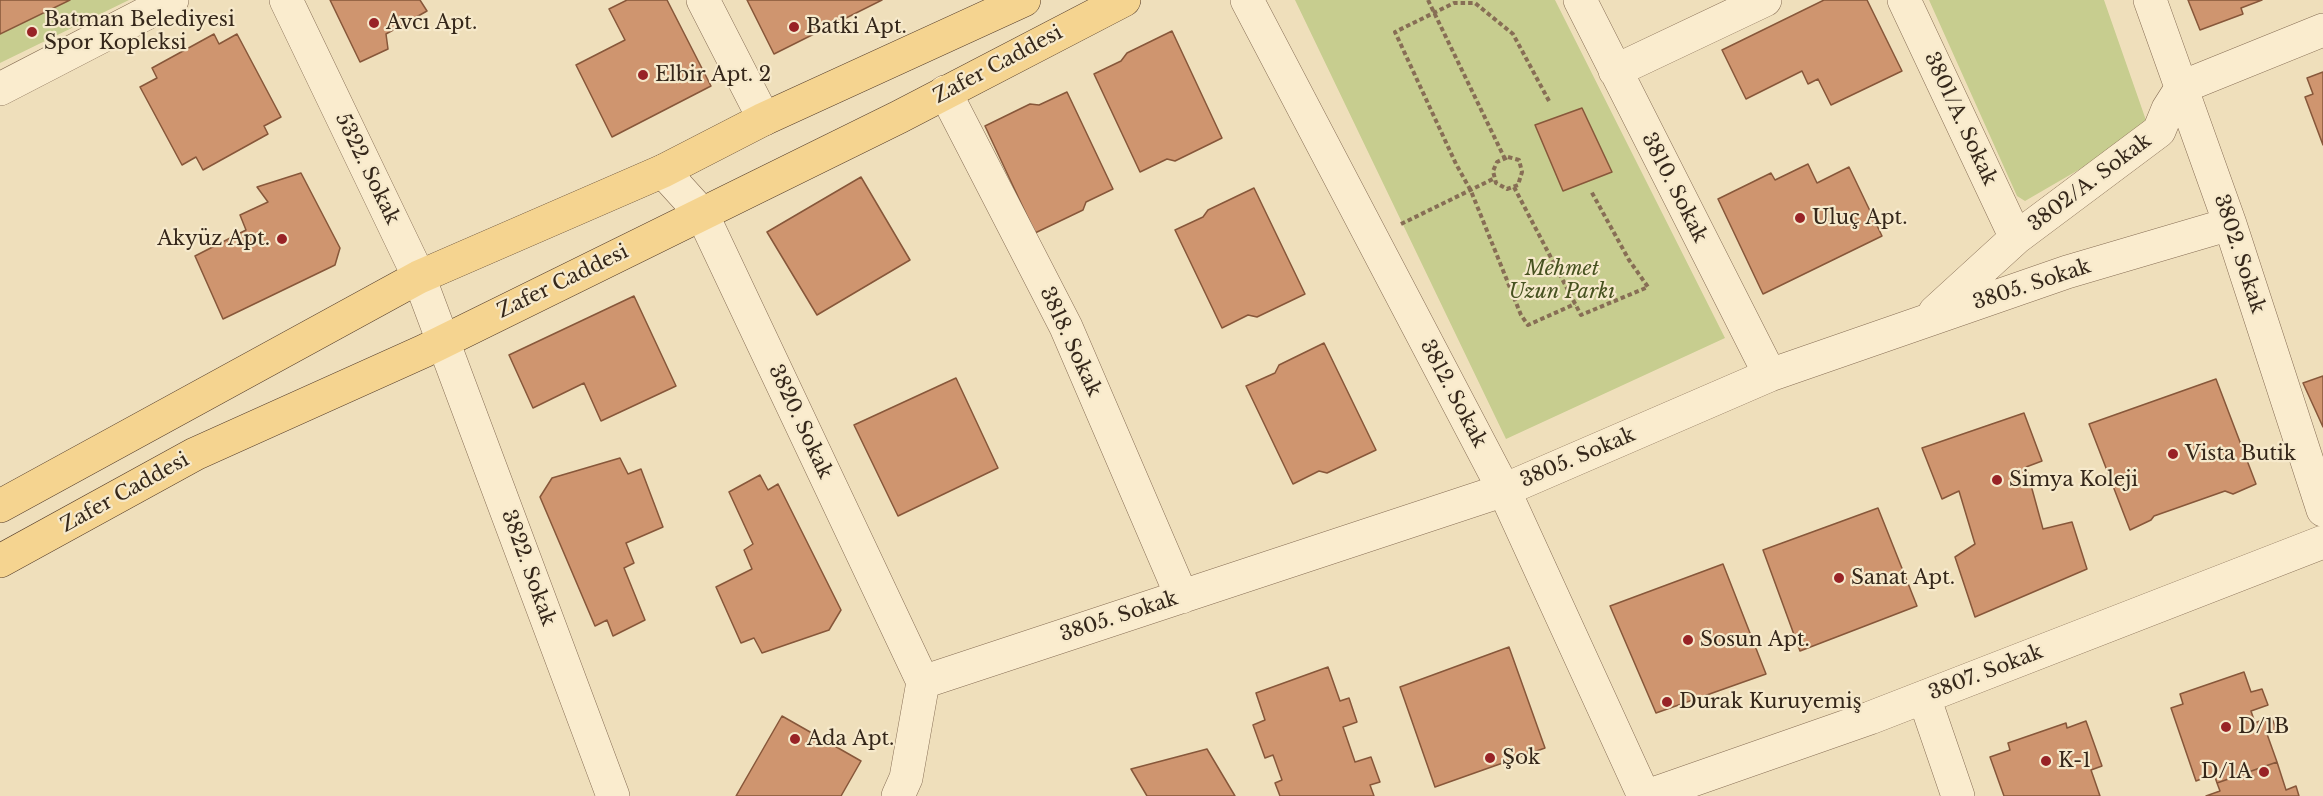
<!DOCTYPE html>
<html>
<head>
<meta charset="utf-8">
<style>
	body { margin:0 }
	canvas { display:block; background:#efdfbb }
</style>
</head>
<body>
<canvas width="2323" height="796"></canvas>
<script>
const c = document.querySelector('canvas').getContext('2d');
c.lineJoin = 'round';
function fillPath(path, color) { c.fillStyle = color; c.fill(path, 'evenodd'); }
function trace(path, color, width, dash) { c.strokeStyle = color; c.lineWidth = width; c.lineCap = dash ? 'butt' : 'round'; c.setLineDash(dash || []); c.stroke(path); }
function drawText(font, color, halo, rows, align = 'center') {
  c.font = font + ' "Libre Baskerville",serif'; c.lineWidth = 4.5; c.setLineDash([]); c.textBaseline = 'middle'; c.strokeStyle = halo; c.fillStyle = color; for (const [text, x, y, turn = 0] of rows) {
    c.save(); c.translate(x, y); c.rotate((+turn || 0) * Math.PI / 180); c.textAlign = isNaN(turn) ? turn : align; if (halo) c.strokeText(text, 0, 0); c.fillText(text, 0, 0); c.restore();
  }
}
fillPath(new Path2D(`
	M0,0h129l-129,63z
	M1295,0h260l170,338 -219,101z
	M1929,0h175l44,126 -6,7 -117,68 -8,-5z`), '#c7cd8f');
const building = new Path2D(`
	M0,0h70l-70,34z
	M330,0h90l7,11 -41,23 2,15 -28,13z
	M627,0h40l44,86 -99,51 -36,-72 49,-25 -16,-31z
	M747,0h135l-108,54z
	M1824,0h43l35,71 -71,34 -13,-26 -10,5 -6,-13 -56,28 -24,-49z
	M2188,0h74l-21,8 2,6 -43,16z
	M1172,31l50,107 -47,23 -8,-2 -27,13 -46,-98 27,-13 6,-8z
	M214,34l5,10 18,-10 44,83 -17,9 4,8 -65,36 -7,-13 -14,8 -42,-78 17,-9 -5,-10z
	M2323,72v73l-18,-48 8,-3 -6,-16z
	M1067,92l46,97 -27,13 -3,8 -48,23 -50,-107 45,-22 9,1z
	M1582,108l30,64 -49,19 -28,-66z
	M1808,164l9,19 32,-16 33,69 -119,58 -45,-95 53,-26 4,7z
	M301,173l39,75 -5,17 -112,54 -28,-63 51,-26 -6,-15 28,-13 -11,-15z
	M861,177l49,83 -93,55 -50,-83z
	M1254,188l51,106 -48,23 -9,-2 -26,13 -47,-98 28,-13 5,-7z
	M634,296l42,90 -75,35 -17,-38 -51,25 -24,-53z
	M1324,343l52,107 -49,23 -8,-2 -26,13 -47,-98 29,-13 4,-8z
	M2323,376v51l-20,-44z
	M956,378l42,90 -100,48 -44,-91z
	M2216,379l40,105 -23,10 -8,-3 -71,25 -3,4 -21,10 -41,-106z
	M2024,413l18,48 -16,6 17,62 29,-7 15,47 -112,48 -20,-60 20,-13 -16,-53 -17,8 -20,-51z
	M620,458l8,16 13,-5 22,58 -37,16 8,20 -10,5 21,52 -32,16 -6,-16 -12,6 -55,-129 12,-19z
	M760,475l8,15 10,-6 63,126 -12,20 -67,23 -8,-15 -13,5 -25,-56 36,-18 -8,-19 9,-6 -24,-52z
	M1878,508l39,98 -117,45 -37,-101z
	M1723,564l43,110 -110,39 -46,-107z
	M1509,647l36,101 -110,39 -35,-100z
	M1328,667l12,34 9,-3 8,24 -14,5 12,35 16,-5 9,25 -10,3 4,11h-94l-5,-13 7,-3 -9,-25 -8,3 -12,-33 12,-5 -9,-27z
	M2244,672l7,20 11,-3 6,16 -17,6 4,12 16,-7 6,15 -10,3 10,28 -60,21 -3,-9 -18,7 -25,-73 12,-4 -3,-10z
	M782,716l79,45 -20,35h-105z
	M2086,721l16,45 -11,4 9,26h-96l-14,-39 20,-7 -2,-7 58,-20 1,5z
	M1207,749l28,47h-88l-16,-27z
	M2277,762l9,28 10,-4 3,10h-93l14,-5 -3,-8z`);
fillPath(building, '#cf956f');
trace(building, '#87573a', 1.5);
const minor = new Path2D(`
	M286,0l133,277 194,519
	M703,0l61,119
	M1247,0l257,490 140,306
	M1580,0l190,375
	M1904,0l112,238
	M2150,0l80,224 93,286
	M1615,71l150,-71
	M0,89l172,-89
	M945,92l121,235 116,270
	M663,171l39,43 221,468
	M1935,312l81,-74 143,-107 9,-22 14,-22 141,-57
	M923,682l581,-192 266,-115 297,-103 163,-48
	M1924,697l34,99
	M898,796l8,-18 17,-96
	M1647,796l223,-78 453,-176`);
const major = new Path2D(`
	M0,506l419,-229 244,-106 101,-52 260,-119
	M0,561l195,-107 229,-103 475,-234 225,-117`);
trace(minor, '#876e55', 34);
trace(major, '#543c2a', 34);
trace(new Path2D(`
	M1428,0l77,159
	M1549,101l-36,-67 -38,-31h-21l-59,29 61,132 15,27 50,124 7,10 47,-21
	M1508,157l11,3 3,12 -4,13 -11,4 -11,-6 -3,-12 4,-9z
	M1514,187l67,128 67,-28 -19,-27 -38,-69
	M1401,224l94,-46`), '#876e55', 4, [4.5, 3]);
trace(minor, '#faecce', 33);
trace(major, '#f5d490', 33);
for (const [x, y, r, color] of [
	[374,23,6,"#982326"],
	[794,27,6,"#982326"],
	[32,32,6,"#982326"],
	[643,75,6,"#982326"],
	[1800,218,6,"#982326"],
	[282,239,6,"#982326"],
	[2173,454,6,"#982326"],
	[1997,480,6,"#982326"],
	[1839,578,6,"#982326"],
	[1688,640,6,"#982326"],
	[1667,702,6,"#982326"],
	[2226,727,6,"#982326"],
	[795,739,6,"#982326"],
	[1490,758,6,"#982326"],
	[2046,761,6,"#982326"],
	[2264,772,6,"#982326"]
]) { const dot = new Path2D(); dot.arc(x, y, r, 0, 2 * Math.PI); c.fillStyle = color; c.fill(dot); trace(dot, '#f6e9cb', 2); }
drawText('20px', '#35271a', '#f6e9cb', [
	["Batman Belediyesi",44,20],
	["Spor Kopleksi",44,43],
	["Avcı Apt.",386,23],
	["Batki Apt.",806,27],
	["Elbir Apt. 2",655,75],
	["Uluç Apt.",1812,218],
	["Akyüz Apt.",270,239,"right"],
	["Vista Butik",2185,454],
	["Simya Koleji",2009,480],
	["Sanat Apt.",1851,578],
	["Sosun Apt.",1700,640],
	["Durak Kuruyemiş",1679,702],
	["D/1B",2238,727],
	["Ada Apt.",807,739],
	["Şok",1502,758],
	["K-1",2058,761],
	["D/1A",2252,772,"right"]
], 'left');
drawText('20px', '#35271a', '#f6e9cb', [
	["Zafer Caddesi",998,65,-28],
	["3801/A. Sokak",1960,119,65],
	["5322. Sokak",367,169,64],
	["3802/A. Sokak",2090,183,-37],
	["3810. Sokak",1674,188,63],
	["3802. Sokak",2239,254,72],
	["Zafer Caddesi",563,282,-26],
	["3805. Sokak",2032,285,-18],
	["3818. Sokak",1070,342,65],
	["3812. Sokak",1453,394,62],
	["3820. Sokak",800,422,65],
	["3805. Sokak",1578,458,-23],
	["Zafer Caddesi",125,493,-29],
	["3822. Sokak",528,568,70],
	["3805. Sokak",1119,617,-18],
	["3807. Sokak",1986,673,-21]
]);
drawText('italic 20px', '#475220', '#f6e9cb', [
	["Mehmet",1562,269],
	["Uzun Parkı",1562,292]
]);
</script>
</body>
</html>
